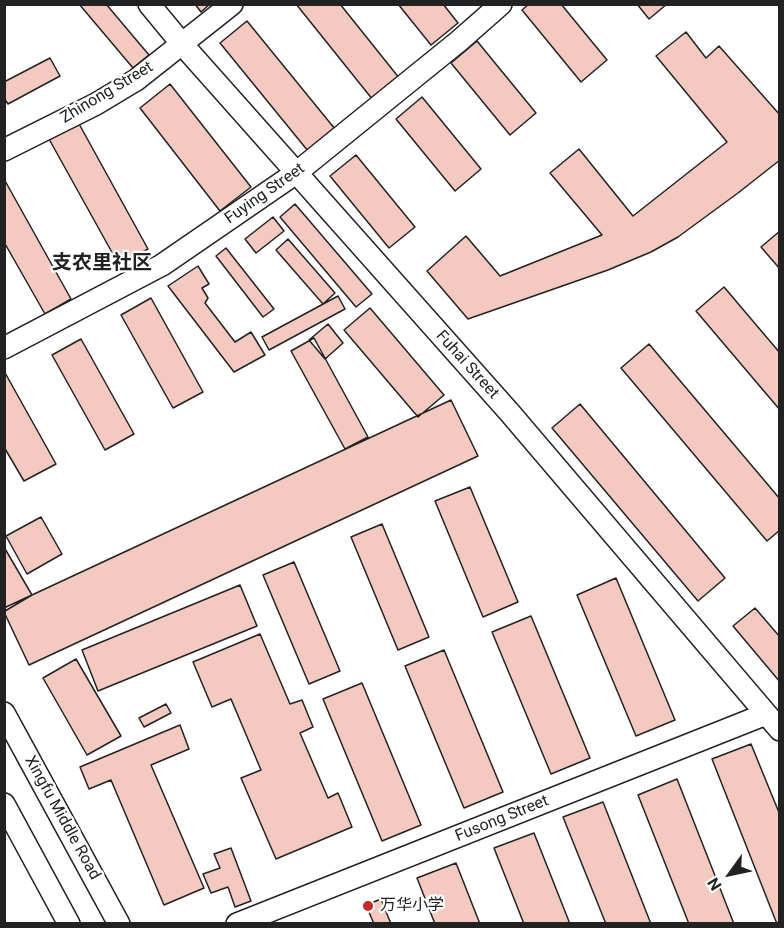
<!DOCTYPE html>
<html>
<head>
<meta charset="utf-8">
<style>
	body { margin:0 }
	#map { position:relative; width:784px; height:928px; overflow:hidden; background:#fff; font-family:Roboto,sans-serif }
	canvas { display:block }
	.frame { position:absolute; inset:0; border:6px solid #222; pointer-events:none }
	.north { position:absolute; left:700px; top:844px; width:60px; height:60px; -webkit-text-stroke:4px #fff; paint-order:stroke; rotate:237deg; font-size:16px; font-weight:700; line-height:24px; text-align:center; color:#222 }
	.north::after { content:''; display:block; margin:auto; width:21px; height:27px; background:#222; clip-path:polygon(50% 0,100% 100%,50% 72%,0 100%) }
</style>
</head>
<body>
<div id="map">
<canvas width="784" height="928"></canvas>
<div class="frame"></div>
<div class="north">N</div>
</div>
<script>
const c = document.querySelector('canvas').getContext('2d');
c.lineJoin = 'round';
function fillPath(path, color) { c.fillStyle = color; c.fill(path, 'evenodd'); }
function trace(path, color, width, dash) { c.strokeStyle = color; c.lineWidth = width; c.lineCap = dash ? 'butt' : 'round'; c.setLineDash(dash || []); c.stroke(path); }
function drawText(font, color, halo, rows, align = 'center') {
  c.font = font + ' Roboto,"Noto Sans SC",sans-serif'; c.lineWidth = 4.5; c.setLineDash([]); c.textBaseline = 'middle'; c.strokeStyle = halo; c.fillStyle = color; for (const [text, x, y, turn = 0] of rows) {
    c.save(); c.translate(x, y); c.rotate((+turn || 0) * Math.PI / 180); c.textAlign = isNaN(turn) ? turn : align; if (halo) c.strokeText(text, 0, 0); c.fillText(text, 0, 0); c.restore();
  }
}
const building = new Path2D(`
	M79,4h27l43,51 -16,13z
	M195,4h15l-9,8z
	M296,4h44l60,75 -27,21z
	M398,4h45l15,19 -27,22z
	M529,4h32l46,56 -26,22 -59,-72z
	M637,4h30l-18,15z
	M247,21l88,108 -27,22 -88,-108z
	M686,32l20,26 13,-12 61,69v45l-42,33 -60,44 -27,15 -43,18 -140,49 -41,-48 39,-35 34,40 102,-41 -52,-62 29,-24 54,67 94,-74 -71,-86z
	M477,41l59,72 -26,22 -59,-72z
	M50,58l10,18 -52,28 -4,-6v-16z
	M170,84l81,103 -31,24 -80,-103z
	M422,97l59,72 -26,22 -59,-72z
	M78,122l70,127 -29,16 -70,-126z
	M356,155l59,72 -26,21 -59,-72z
	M4,179l67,120 -26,15 -41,-72z
	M295,204l77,90 -16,13 -76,-90z
	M273,217l11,14 -28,22 -11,-14z
	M780,231v38l-19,-22z
	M288,239l47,54 -12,11 -47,-54z
	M226,248l48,61 -11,8 -47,-61z
	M198,266l11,18 -7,4 6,10 -3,5 30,39 16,-10 14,23 -31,17 -66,-86z
	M724,287l56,66v57l-84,-99z
	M338,296l7,13 -76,41 -7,-13z
	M151,298l52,94 -30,16 -52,-93z
	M370,308l74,87 -26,22 -74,-87z
	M328,324l15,19 -18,16 -16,-19z
	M314,338l54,99 -23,12 -54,-98z
	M81,339l53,95 -29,16 -53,-95z
	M649,344l131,155v31l-13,11 -146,-173z
	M4,371l52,93 -32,17 -20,-34z
	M451,400l27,56 -449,209 -25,-53v-4z
	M580,404l145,174 -27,23 -146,-173z
	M470,487l48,115 -35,15 -48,-116z
	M41,517l21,37 -35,20 -21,-38z
	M382,524l47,113 -31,13 -47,-113z
	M4,547l28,48 -27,16h-1z
	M294,562l46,109 -31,13 -46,-109z
	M616,578l59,142 -39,16 -59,-141z
	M240,585l17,41 -159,65 -16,-41z
	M755,608l25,29v45l-47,-56z
	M531,616l59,142 -39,16 -59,-142z
	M260,634l30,70 12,-4 11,27 -13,6 28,65 10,-5 14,34 -76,32 -35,-81 20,-8 -30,-71 -19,8 -19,-45z
	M444,650l59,142 -39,16 -59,-142z
	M76,659l45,77 -34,19 -44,-77z
	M362,683l59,142 -39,16 -59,-142z
	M166,704l5,9 -27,14 -5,-9z
	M180,725l9,24 -38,16 53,123 -40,17 -53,-125 -22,9 -9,-22z
	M751,744l29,71v109h-3l-65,-165z
	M677,779l57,145h-45l-51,-129z
	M603,802l48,122h-45l-43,-107z
	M534,833l36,91h-46l-30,-76z
	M231,848l20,53 -16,6 -7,-20 -17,6 -8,-19 17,-6 -6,-14z
	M456,863l24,61h-45l-18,-46z
	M381,899l10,25h-17l-8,-19z`);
fillPath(building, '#f3c9c0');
trace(building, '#222', 1.5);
const minor = new Path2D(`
	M149,4l33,40 328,369 270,317
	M4,150l92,-46 40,-24 96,-76
	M4,348l158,-83 134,-92 163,-132 42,-37
	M4,713l115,211
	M4,804l65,120
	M237,924l529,-210`);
trace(minor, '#222', 24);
trace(minor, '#fff', 21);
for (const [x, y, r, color] of [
	[368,906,6,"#c62828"]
]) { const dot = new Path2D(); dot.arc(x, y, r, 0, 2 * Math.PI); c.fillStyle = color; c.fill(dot); trace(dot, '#fff', 2); }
drawText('16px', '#222', '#fff', [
	["Zhinong Street",107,93,-31],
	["Fuying Street",265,194,-35],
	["Fuhai Street",467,365,48],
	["Xingfu Middle Road",62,818,61],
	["Fusong Street",502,819,-22]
]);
drawText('16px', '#222', '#fff', [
	["万华小学",380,906]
], 'left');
drawText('bold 20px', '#222', '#fff', [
	["支农里社区",102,264]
]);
</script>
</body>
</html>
